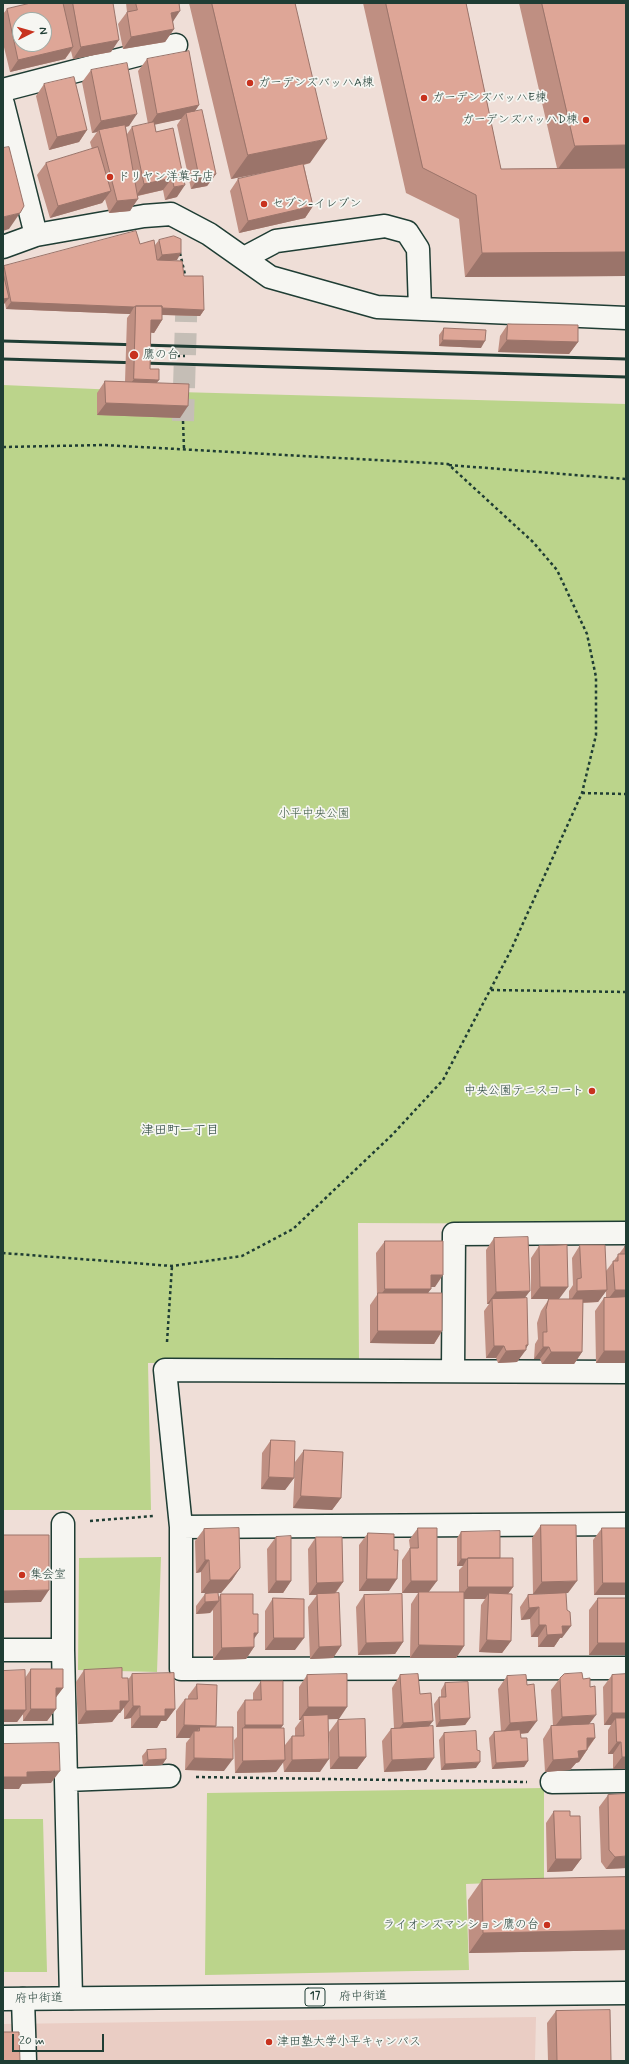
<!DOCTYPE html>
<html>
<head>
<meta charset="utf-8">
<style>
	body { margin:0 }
	#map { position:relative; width:629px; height:2064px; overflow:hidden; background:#efded7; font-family:Mynerve,sans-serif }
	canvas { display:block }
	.frame { position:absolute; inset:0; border:4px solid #1f3d34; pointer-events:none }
	.north { position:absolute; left:12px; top:12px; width:40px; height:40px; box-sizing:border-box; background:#f6f6f2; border:1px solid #a0aca6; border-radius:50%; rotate:84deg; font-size:11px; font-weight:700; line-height:16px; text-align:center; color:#1f3d34 }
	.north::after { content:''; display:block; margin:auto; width:14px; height:18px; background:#c8321e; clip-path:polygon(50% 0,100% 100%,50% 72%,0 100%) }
	.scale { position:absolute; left:12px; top:2034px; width:92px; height:18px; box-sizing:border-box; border:2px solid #1f3d34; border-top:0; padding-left:5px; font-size:12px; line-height:14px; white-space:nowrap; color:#1f3d34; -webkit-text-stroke:3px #f6f6f2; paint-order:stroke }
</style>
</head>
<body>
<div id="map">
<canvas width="629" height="2064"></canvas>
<div class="frame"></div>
<div class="north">N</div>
<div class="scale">20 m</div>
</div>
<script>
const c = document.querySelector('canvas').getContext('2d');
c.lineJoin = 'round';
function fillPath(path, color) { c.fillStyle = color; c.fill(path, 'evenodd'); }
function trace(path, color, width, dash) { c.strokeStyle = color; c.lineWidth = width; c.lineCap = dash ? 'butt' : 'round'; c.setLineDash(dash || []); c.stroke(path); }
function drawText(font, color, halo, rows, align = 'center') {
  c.font = font + ' Mynerve,"Klee One",sans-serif'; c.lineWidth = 3.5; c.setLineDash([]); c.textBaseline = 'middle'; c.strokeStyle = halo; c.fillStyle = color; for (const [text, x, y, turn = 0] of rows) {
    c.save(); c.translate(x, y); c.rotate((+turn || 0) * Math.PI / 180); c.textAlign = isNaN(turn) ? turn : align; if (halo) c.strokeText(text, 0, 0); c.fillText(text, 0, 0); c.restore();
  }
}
fillPath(new Path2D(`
	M536,2017l-1,44h-532v-37z`), '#eacdc4');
fillPath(new Path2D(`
	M3,385l138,6 485,13v820l-268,-1 1,138 -211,2 3,147h-148z
	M161,1557l-4,115 -79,-2 1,-112z
	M544,1788v93l-78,3 3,86 -264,5 2,-182z
	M3,1819h40l4,153h-44z`), '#bbd48b');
trace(new Path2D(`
	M183,421l4,-135`), '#c5beb6', 22, [22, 11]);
const minor = new Path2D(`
	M3,90l173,-45
	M3,104l33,131
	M3,247l33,-12 108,-19 27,-2 38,20 61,43 107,30 249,11
	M244,258l32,-17 109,-15 22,6 11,17 2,60
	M453,1370l1,-136 172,-1
	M626,1372l-461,-2 16,157v142l445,-1
	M181,1527l445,-3
	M3,1650h60v-126
	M63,1650l8,348
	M3,1737l62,-1
	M66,1780l103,-4
	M552,1782l74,-1
	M23,1999l2,62`);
const major = new Path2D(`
	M3,1999l623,-6`);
trace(minor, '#1f3d34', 25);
trace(major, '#1f3d34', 25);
trace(new Path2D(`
	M180,253l6,26
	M171,356h14
	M183,421l1,28
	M3,447l101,-2 344,19 85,78 24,28 30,64 9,43v58l-14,58 -72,159 -67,128 -51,55 -99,94 -51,27 -70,10 -169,-13
	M449,465l177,14
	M582,793l44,1
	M491,990l135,2
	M167,1342l5,-76
	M90,1521l63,-5
	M196,1777l331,5`), '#1f3d34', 2.5, [3, 3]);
trace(minor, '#f6f6f2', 22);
trace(major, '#f6f6f2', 22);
trace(new Path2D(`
	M3,341l623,18
	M3,359l623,18`), '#1f3d34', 3);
fillPath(new Path2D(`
	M31,3h82l-2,49 -38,7 -2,-8 -6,8 -55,13 -7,-29v-29l4,-5z
	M126,3h53l-6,19 1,7 -9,13 -42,7 -5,-25 9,-12z
	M189,3h106l15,160 -6,2 9,41 -8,12 -66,15 -9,-42 8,-12 61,-13 -68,13z
	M363,3h103l35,166 56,-1 -38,-165h107v273l-161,1 -6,-58 -53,-26z
	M147,59l52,46 -4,6 21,63 -9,12 -16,3 -14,-64 4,-6 -26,5 1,8 17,-4 4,69 -12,3 -2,-10 -25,6 -8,15 -21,2 -4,-14 -3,4 -52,15 -13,-43 9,-12 46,-14 -2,-7 7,-10 -5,1 -10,-51 9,-12 38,56 -3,1 1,7 5,-7 16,-3 -10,-53z
	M44,84l43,46 -8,12 -30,8 -13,-54z
	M159,240l18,20h-8l15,16 20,34 -4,6 -38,-1v5l-8,13 -3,-1 -1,37 7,14 23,35 -83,-3v-22l8,-12 20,1 2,-64 3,-4 -124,-5 -1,-6 -2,1v-36l1,-2 136,-22 15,1z
	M508,324l70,18 -9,12 -71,-2 2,-16z
	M444,328l37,20 -42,-2v-11z
	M494,1238l31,60 3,47 -11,17 -19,1 -2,-5h-10l-2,-47 5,-7h-2l-1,-54z
	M385,1241l50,46h-4l-3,6 14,38 -8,13 -64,-1v-38l7,-10 -1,-42z
	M580,1245l26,26 19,-25 1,117h-30l-1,-52 9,-13h2v-7l-8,11 -15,1 -1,49 -8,12h-32l-2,-5h-6l1,-15 3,-5 -1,-16 4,-12 8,-12h20v-8l4,-6 -1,-27z
	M539,1246l20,53h-28v-41z
	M271,1440l23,38 -9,12 -24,-1 1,-36z
	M304,1450l37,48 -9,12 -39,-2 2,-46z
	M541,1525l27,68h-2l-4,45h-2l-6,9h-16v-10h-7l-1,-18 -9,1 -1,-13 8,-12 24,-1h-19l-1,-56z
	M418,1528l11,64h30v-22l4,-4h-6v-28l4,-6 39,26 13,29 -5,7 3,47 -9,12 -23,-1 2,-47 4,-6h-21v47l-8,12h-46l1,-54 7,-11h-16v-33l8,-12 -1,-8z
	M602,1528l24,67h-32l-1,-55z
	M204,1529l36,39 -8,12 -11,13h-20v-21l-5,1 -1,-32z
	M368,1533l21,58h-30v-46z
	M276,1537l15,44 -8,12h-15l-1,-44z
	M316,1537l27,45 -8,12 6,52 -8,12 -23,1 -2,-52 9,-12h-8l-1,-46z
	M205,1594l13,4 3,-4 32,20 1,33 -8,12 -33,1v-50l-3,3 -14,1v-8z
	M364,1595l39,47 -8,12 -37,1 -2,-48z
	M273,1598l22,52h-30v-39z
	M598,1598h28v57h-37v-45z
	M31,1669l32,19 -7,9v12l-9,12h-24v-7l-6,8h-14v-51l22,7z
	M84,1670l44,10 4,-6 43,35 -9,12h-5l-4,7h-26v-10l-7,1v-12l-4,6h-1l-7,9 -34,2 -2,-42z
	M626,1674v95h-13v-15h-5v-24l3,-5h-7l-1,-38 9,-12z
	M307,1675l32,44h-11l-8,53h-36l-1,-10 -7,10 -41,1 -1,-33 3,-3v-25l8,-12h8v-7l8,-12 22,44 -2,3 4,17 7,-9h3v-8l6,-8h-2v-33z
	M400,1675l20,19 9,32 -3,44 -42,2 -2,-31 9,-12 3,-1 -2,-40z
	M507,1676l21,57 -8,1 1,4 7,23 -4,6 -32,2 -3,-31 5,-6 7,-1 -3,-42z
	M560,1678l23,1 6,46 6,13 -16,24 -3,1 -6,7 -25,2 -2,-33 8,-13h2l-2,-36z
	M445,1683l25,35 -5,7 -29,2 -2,-23 5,-7h2v-7z
	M197,1684l19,42 -1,1 9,44 -39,-1 1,-27 4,-5h-14v-27l9,-12h3v-3z
	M338,1720l28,37 -9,12h-27l-1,-37z
	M444,1733l32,35 -35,2 -2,-30z
	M147,1750l19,9 -4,6 -19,1 -1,-10z
	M608,1795l18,73 -20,1 -5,-7 -2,-55z
	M554,1811l16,5 11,43 -9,12 -25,1 -1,-49z
	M626,1877v73l-157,3 -1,-53 14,-20z
	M556,2011l55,50h-63l-1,-38z`), '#bf8f82');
fillPath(new Path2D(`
	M180,11l-8,12 -1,-10z
	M174,29l-9,13 -42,7 8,-12z
	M119,40l-8,12 -38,7 8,-12z
	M73,47l-8,12 -55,13 8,-12z
	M199,105l-8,12 -5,-4 -5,6 -32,7 8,-12z
	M137,114l-8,12 -30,6v-2l-2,2 -5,1 9,-12z
	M87,130l-8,12 -30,8 8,-13z
	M327,139l-17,24 -79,16 17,-24z
	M626,145v25h-69l18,-24z
	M216,174l-9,12 -16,3 8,-12z
	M172,178l-9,12 -27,6 8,-12z
	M185,185l-8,12 -12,3 9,-13z
	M111,191l-9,12 -52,15 8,-12z
	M138,199l-8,12 -21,2 8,-12z
	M313,206l-8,12 -66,15 9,-12z
	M20,213l-11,16 -6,2v-14z
	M626,252v24l-161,1 17,-24z
	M181,253l-4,7 -20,1 5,-6z
	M9,298l-5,6h-1v-5z
	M11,302l123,5 -4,7 -124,-5z
	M135,307l69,3 -4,6 -65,-2z
	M151,320h11l-8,13 -11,-1z
	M443,340l42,1 -4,7 -42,-2z
	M507,340l71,2 -9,12 -71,-2z
	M134,379l25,1 -9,12 -25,-1z
	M106,403l82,3 -8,12 -83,-3z
	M431,1275h12l-8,12h-13z
	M540,1287h28l-9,12h-28z
	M385,1289h46l-9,12 -44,-2z
	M607,1290l-9,12 -29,1 8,-12z
	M615,1290h11v11l-20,1z
	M530,1291l-9,12 -29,-4 -3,5h-2l9,-12z
	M378,1331h64l-8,13 -64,-1z
	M526,1345h2l-3,5h1l-9,12 -19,1 8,-12z
	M494,1346h10l-8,12h-10z
	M543,1347h6l-9,12h-6z
	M604,1351h22v12h-30z
	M551,1352h31l-8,12h-32z
	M269,1477l25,1 -9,12 -24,-1z
	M301,1496l40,2 -9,12 -39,-2z
	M461,1559h6l-4,7h-6z
	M205,1560h4l-8,12 -5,1z
	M240,1568l-8,12 -11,13h-20l9,-13z
	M367,1579h30l-8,12h-30z
	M276,1581h15l-8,12h-15z
	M411,1581h26l-9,12 -9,-1 -1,1h-16z
	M577,1581l-9,12 -35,1 9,-12z
	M343,1582l-9,12 -25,1 8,-12z
	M603,1583h23v12h-32z
	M468,1587h45l-9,12 -15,-6 -4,6h-26z
	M49,1590l-8,12 -38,1v-12z
	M219,1601l-9,12 -14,1 9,-12z
	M539,1607l-9,12 -9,1 8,-12z
	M539,1625h7l-8,12h-7z
	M562,1626h9l-9,12h-2l-6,9h-16l9,-12z
	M254,1633h4l-8,12z
	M274,1638h30l-9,12h-30z
	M487,1640l24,1 -9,12 -23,-1z
	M403,1642l-8,12 -37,1 8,-12z
	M598,1643h28v12h-37z
	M419,1645l45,1 -8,12h-46z
	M341,1646l-8,12 -23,1 9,-12z
	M254,1647l-8,12 -33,1 9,-12z
	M56,1688h7l-9,12z
	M120,1701h9l-9,12h-1l-7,9 -34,2 8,-13z
	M133,1706h7l-9,12 -7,1z
	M308,1707h39l-8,12 -36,1v-4l-2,4h-2z
	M31,1709h25l-9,12h-24z
	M165,1709h10l-9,12h-5l-4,7h-26l9,-12z
	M3,1710h23l-9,12h-14z
	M612,1713h14v12l-10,-7 -5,7h-7z
	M596,1715l-9,12 -34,2 9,-12z
	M470,1718l-5,7 -29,2 4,-7z
	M433,1721l-9,12 -29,2 8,-12z
	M537,1721l-9,12 -27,2 9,-12z
	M184,1725l32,1 -9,12 -7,-11 -6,9v-5l-4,7h-14z
	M245,1725h38l-8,12 -32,-8z
	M587,1738h8l-9,12z
	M617,1742h4l-8,12h-5z
	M587,1750l-8,12 -3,1 -6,7 -25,2 8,-12 25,-9z
	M339,1757h27l-9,12h-27z
	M622,1757h4v12h-13z
	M194,1758l39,1 -9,12 -39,-1z
	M434,1758l-8,12 -42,2 8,-12z
	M166,1759l-4,6 -19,1 5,-6z
	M329,1759l-9,13h-36l8,-12z
	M285,1760l-9,12 -41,1 8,-12z
	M528,1761l-4,6 -32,2 4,-6z
	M480,1762l-4,6 -35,2 4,-6z
	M60,1771l-9,12 -29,1 -3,5h-16v-12l24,-5z
	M626,1856v12l-20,1 9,-12z
	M556,1859h25l-9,12 -25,1z
	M626,1930v20l-157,3 14,-20z`), '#9b746a');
const building = new Path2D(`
	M31,3h32l10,44 -55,13 -11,-51zM20,20h24v24h-24z
	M73,3h40l6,37 -38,7z
	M136,3h43l1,8 -9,2 3,16 -43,8 -4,-25 10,-2z
	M212,3h83l32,136 -79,16z
	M386,3h80l35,166 125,-1v84l-144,1 -6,-58 -53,-27z
	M542,3h84v142l-51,1z
	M189,51l10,54 -42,9 -10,-55z
	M127,63l10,51 -36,7 -10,-51z
	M74,77l13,53 -30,7 -13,-53z
	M202,110l14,64 -17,3 -13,-64z
	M154,122l2,10 17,-4 12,57 -11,2 -2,-9 -28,6 -12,-57z
	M125,125l13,74 -21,2 -18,-71z
	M9,147l15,59 -4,7 -17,4v-69z
	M98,147l13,44 -53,15 -12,-43z
	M303,164l10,42 -65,15 -10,-42z
	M136,231l4,13 14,-4 3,20 25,1 2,15h19l1,34 -42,-2v-2h-26l-2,1 -123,-5 -7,-36z
	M174,236l7,3v14l-19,2 -3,-15z
	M3,273l6,25 -6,1z
	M136,306h26v14h-11l-1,49h9v11l-25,-1z
	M508,324l70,1v17l-71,-2z
	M444,328l42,2 -1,11 -42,-1z
	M105,381l84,3 -1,22 -82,-3z
	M528,1237l2,54 -34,1 -2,-54z
	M385,1241h58v34h-12v14h-46z
	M567,1245l1,42h-28l-1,-41z
	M580,1245h25l2,45 -30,1v-12l4,-1z
	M625,1246h1v44h-11l-2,-29h5v-7h7z
	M378,1293h64v38h-64z
	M626,1297v54h-22v-53z
	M527,1298l1,47h-2v5l-20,1 -2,-5h-10l-2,-47z
	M549,1299h34l-1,53h-31l-2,-5h-6v-15h4l-1,-22z
	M271,1440l24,1 -1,37 -25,-1z
	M304,1450l39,2 -2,46 -40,-2z
	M541,1525h35l1,56 -35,1z
	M239,1528l1,40 -11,12h-19l-1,-20h-4l-1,-31z
	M418,1528h19v53h-26l-1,-33h8z
	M602,1528h24v55h-23z
	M500,1531v27h-32l-1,1h-6v-27z
	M368,1533l26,1v16h4l-1,29h-30z
	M3,1535h46v55l-46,1z
	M291,1536v45h-15v-44z
	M316,1537h26l1,45 -26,1z
	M468,1558h45v29h-45z
	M419,1592h45v54l-45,-1z
	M218,1593l1,8 -14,1v-8z
	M339,1593l2,53 -22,1 -2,-53z
	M489,1593l23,1 -1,47 -24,-1z
	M566,1593l1,17 3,2 1,14h-9l1,8 -16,1 -1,-10h-7v-18l-10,1 -1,-13z
	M221,1594h32v20h5v19h-4v14l-32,1z
	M402,1594l1,48 -37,1 -2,-48z
	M273,1598l31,1v39h-30z
	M598,1598h28v45h-28z
	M122,1668v10h6l1,23h-9v9l-34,1 -2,-41z
	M31,1669h32v19h-7v21h-25z
	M25,1670l1,40h-23v-39z
	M174,1673l1,36h-10v7h-25v-10h-7l-1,-32z
	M582,1673l1,6 7,-1v9l5,-1 1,29 -34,2 -2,-39 4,-4z
	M347,1674v33h-39l-1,-32z
	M418,1674l2,20 11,-1 2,28 -30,2 -3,-48z
	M626,1674v39h-14v-38z
	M526,1675l1,10 7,-1 3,37 -27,2 -3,-47z
	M261,1681h22v44h-38v-25h16z
	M468,1682l2,36 -30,2 -1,-23h7l-1,-14z
	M197,1684l20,1 -1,41 -32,-1 1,-26h12z
	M328,1715l1,44 -37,1v-24h12l-1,-20z
	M616,1718h10v39h-4l-1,-15h-4z
	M365,1719l1,38h-27l-1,-37z
	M594,1724l1,14h-8v12l-9,1 1,7 -26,2 -2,-34z
	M433,1726l1,32 -42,2 -1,-31z
	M200,1727h33v32l-39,-1v-27h5z
	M243,1728h41l1,32 -42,1z
	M520,1730l1,8h6l1,23 -32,2 -2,-31z
	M476,1731l1,19 3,1v11l-35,2 -1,-31z
	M59,1743l1,28 -33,1v5h-24v-33z
	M166,1749v10l-18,1 -1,-10z
	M626,1794v62l-11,1 -6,-7 -1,-55z
	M554,1811h16v5h10l1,43h-25z
	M626,1877v53l-143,3 -1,-53z
	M610,2010l1,51h-54l-1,-50z
	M3,2032h16l1,29h-17z`);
fillPath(building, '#dea697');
trace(building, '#9b746a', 1);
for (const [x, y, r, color] of [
	[250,83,4,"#c8321e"],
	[424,98,4,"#c8321e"],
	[586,120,4,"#c8321e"],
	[110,177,4,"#c8321e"],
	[264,204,4,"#c8321e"],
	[134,355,5,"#c8321e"],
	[592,1091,4,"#c8321e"],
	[22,1575,4,"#c8321e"],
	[547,1925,4,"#c8321e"],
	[269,2042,4,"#c8321e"]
]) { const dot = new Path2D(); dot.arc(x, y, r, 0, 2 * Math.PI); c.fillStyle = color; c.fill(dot); trace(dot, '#f6f6f2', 1.5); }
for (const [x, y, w] of [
	[315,1997,20]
]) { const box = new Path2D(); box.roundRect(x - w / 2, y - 9, w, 18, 3); c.fillStyle = '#f6f6f2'; c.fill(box); trace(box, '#1f3d34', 1); }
drawText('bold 11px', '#1f3d34', null, [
	["17",315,1997]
]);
drawText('12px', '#1f3d34', '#f6f6f2', [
	["ガーデンズバッハA棟",258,83],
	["ガーデンズバッハE棟",432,98],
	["ガーデンズバッハD棟",578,120,"right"],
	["ドリヤン洋菓子店",118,177],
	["セブン-イレブン",272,204],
	["鷹の台",143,355],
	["中央公園テニスコート",584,1091,"right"],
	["集会室",30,1575],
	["ライオンズマンション鷹の台",539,1925,"right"],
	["津田塾大学小平キャンパス",277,2042]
], 'left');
drawText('12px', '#3e5b45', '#f6f6f2', [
	["小平中央公園",314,814]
]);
drawText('12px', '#1f3d34', '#f6f6f2', [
	["府中街道",363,1997,-1],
	["府中街道",39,1999,-1]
]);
drawText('13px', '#1f3d34', '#f6f6f2', [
	["津田町一丁目",180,1131]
]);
</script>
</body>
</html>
